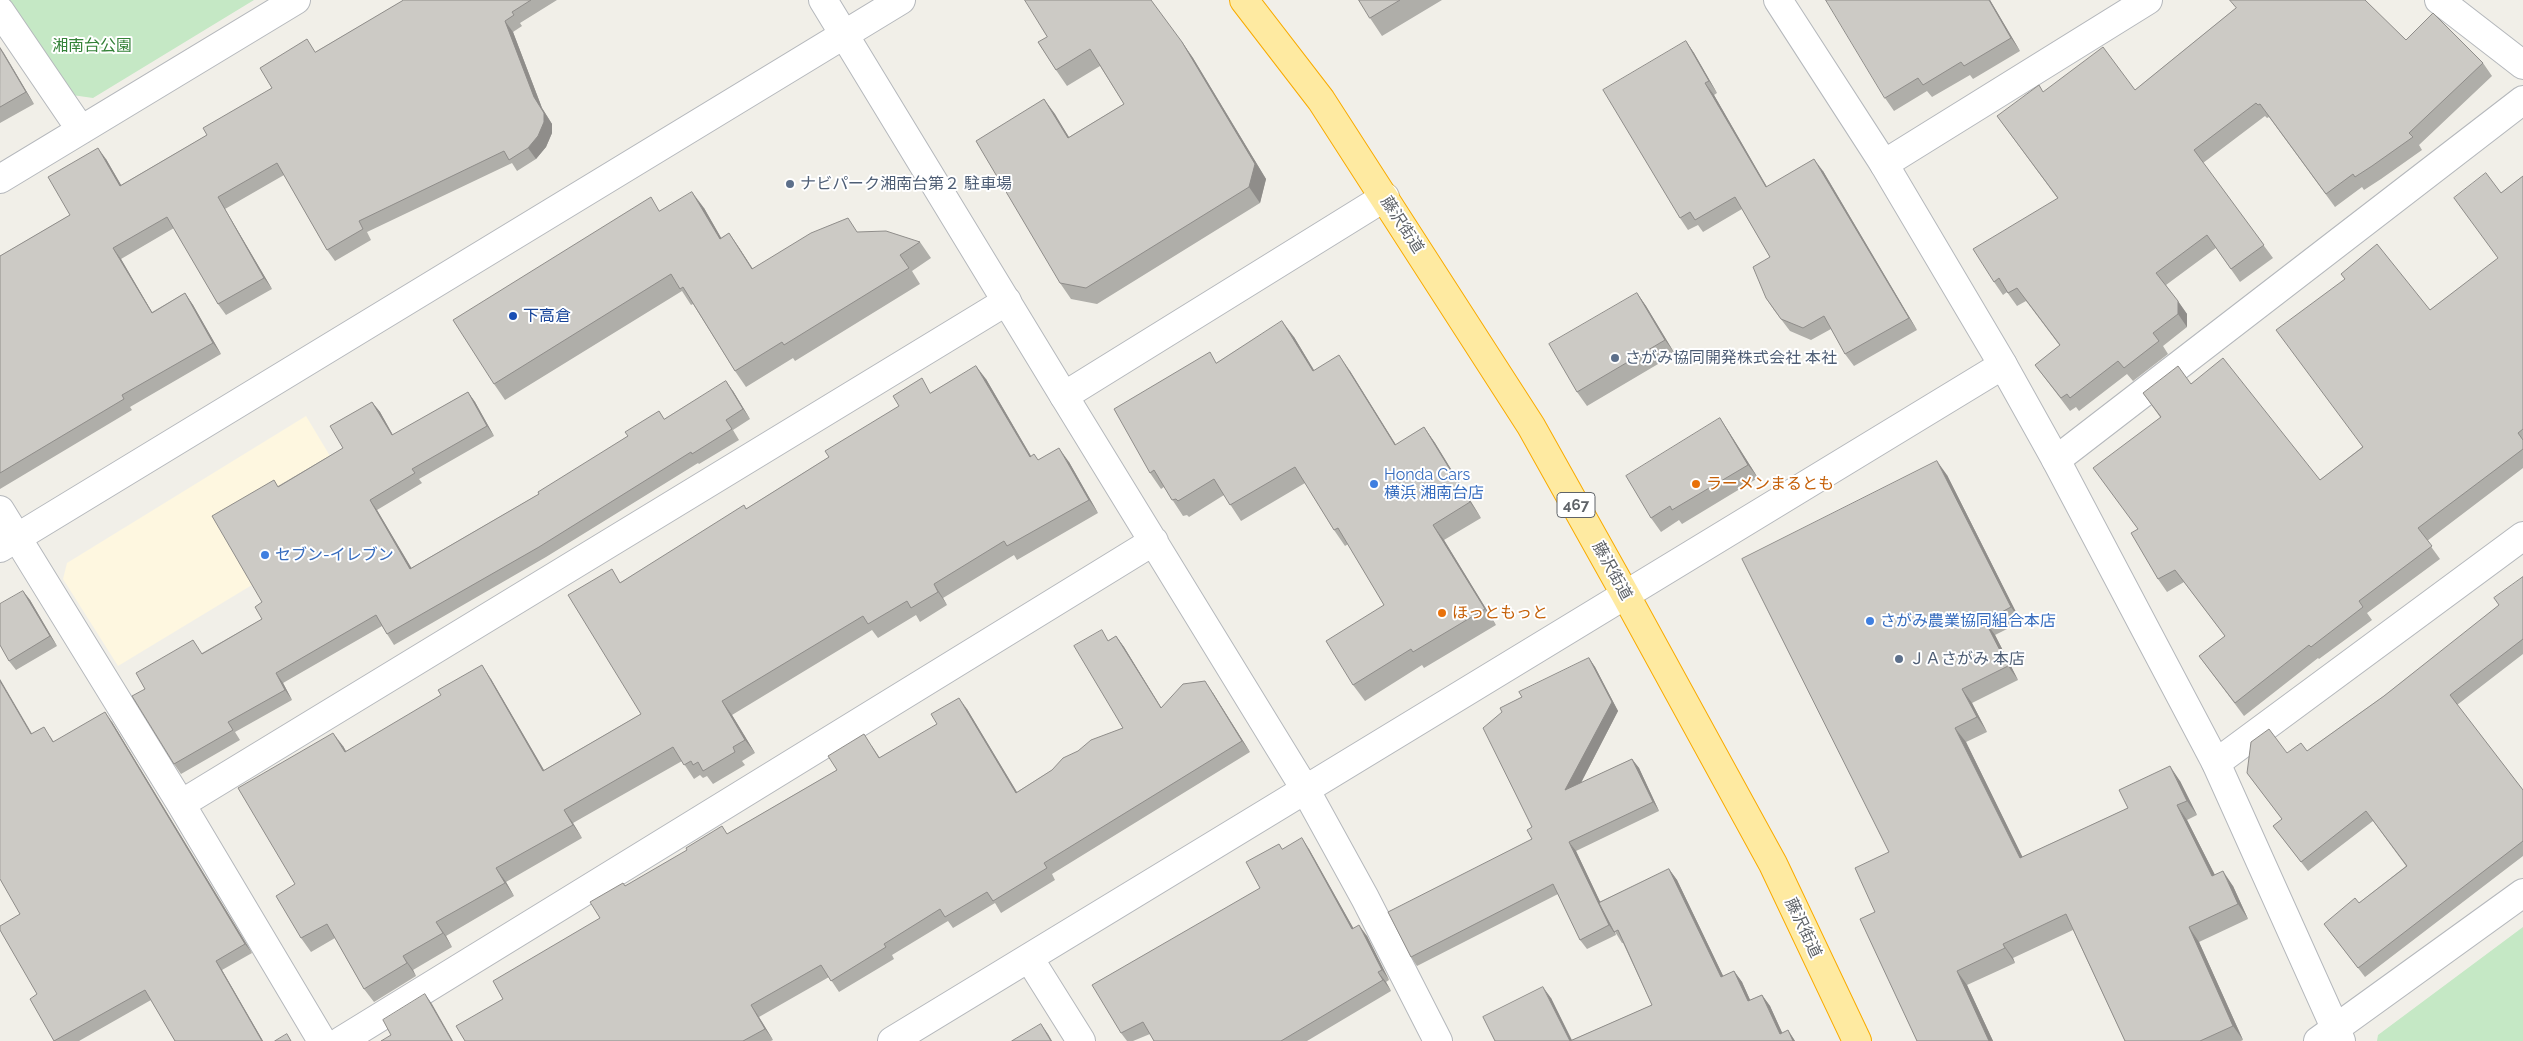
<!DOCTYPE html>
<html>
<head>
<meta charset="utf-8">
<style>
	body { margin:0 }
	canvas { display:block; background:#f1efe8 }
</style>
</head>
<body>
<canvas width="2523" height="1041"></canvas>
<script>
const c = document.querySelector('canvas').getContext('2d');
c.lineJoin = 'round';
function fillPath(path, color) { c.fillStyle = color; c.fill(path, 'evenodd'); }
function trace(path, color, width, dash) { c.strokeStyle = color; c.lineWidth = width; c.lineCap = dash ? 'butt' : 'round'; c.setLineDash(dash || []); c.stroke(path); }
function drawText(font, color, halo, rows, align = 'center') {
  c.font = font + ' Raleway,"Noto Sans JP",sans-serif'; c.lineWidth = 4; c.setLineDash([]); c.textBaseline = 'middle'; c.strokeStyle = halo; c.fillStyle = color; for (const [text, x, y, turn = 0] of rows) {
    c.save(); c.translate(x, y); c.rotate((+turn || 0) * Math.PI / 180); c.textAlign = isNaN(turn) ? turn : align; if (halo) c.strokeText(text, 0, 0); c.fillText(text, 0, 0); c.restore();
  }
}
fillPath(new Path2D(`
	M306,416l60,100 -248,150 -55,-87 4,-16z`), '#fef7e0');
fillPath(new Path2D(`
	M5,0h249l-161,98 -21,-3z
	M2523,927v114h-146l1,-6z`), '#c5e8c5');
const minor = new Path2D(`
	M2439,0l84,65
	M0,11l81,119
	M1884,164l264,-164
	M0,179l296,-179
	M1064,396l241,393 60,109 73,143
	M2056,460l467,-360
	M0,510l181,294 141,237
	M2216,763l307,-227
	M181,804l826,-503
	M1029,958l52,83
	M341,1041l813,-500
	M892,1041l1111,-676
	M2318,1041l205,-148`);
const tertiary = new Path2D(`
	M823,0l241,396 321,-199
	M1778,0l106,164 119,201 53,95 160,303 125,278
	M0,548l901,-548`);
const trunk = new Path2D(`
	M1244,0l77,100 210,326 94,168 148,270 84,177`);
trace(minor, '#b5b8bc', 30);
trace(tertiary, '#b5b8bc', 30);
trace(trunk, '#f9ab00', 30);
trace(minor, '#fff', 28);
trace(tertiary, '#fff', 28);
trace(trunk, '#feeaa1', 28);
fillPath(new Path2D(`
	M404,0h153l-37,23 2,3 -9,6 29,76 10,16v9l-6,14 -10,12 -19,12 -5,-8 -145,69 4,8 -36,21 -8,-11 -43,-75 -59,34 47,80 -46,26 -8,-11 -44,-76 -53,31 31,53 33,-19 8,12 28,49 -91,53 2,3 -132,79v-233l70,-41 36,-56 15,26 86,-50 65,-47 44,-36z
	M1359,0h83l-60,36 -12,-18z
	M1990,0l30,51 -47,28 -3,-4 -38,22 -5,-6 -33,20 -9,-13z
	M2236,8l170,32 77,23 9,13 -73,69 3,5 -41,29 -17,11 -2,-3 -27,20 -66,-90 -2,1 -2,-2 -62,47 70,95 -33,24 -24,-34 -50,37 21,29v13l-24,19 5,8 -35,27 -6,-7 -48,37 -3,-4 -6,4 -35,-46 25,-19 -34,-45 -9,5 -10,-14 -4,3 -9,-13 64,-83 -61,-83 47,-24 91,-2z
	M1686,41l8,12 23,40 -3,2 53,92 56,-16 94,159 -63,36 -9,-12 -14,-25 -20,11 -21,-9 -16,-21 -8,-12 4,-41 -28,-48 -39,23 -5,-7 -10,5 -8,-12z
	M1038,42h144l11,16 73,121 -6,24 -163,101 -26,-5 -11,-16 -16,-184 25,38 55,-33 -24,-38 -33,20 -11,-16z
	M0,47l5,8 29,49 -34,19z
	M2523,176v292l-96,73 13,18 -73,54 5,7 -53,39 -1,-1 -74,58 -45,-60 26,-20 -41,-54 -17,10 -9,-13 -20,-49 22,-113 -17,-24 48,-9 129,96 42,-33 -17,-168 -4,-5 89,36 68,-51 3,-66z
	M704,208l17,30 8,-5 24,36 105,-37 62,10 11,16 -19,13 8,13 -125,77 -2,-3 -47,29 -11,-16 -42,-67 -2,1 -9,-14 -177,109 -11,-16 166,-173z
	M1637,293l9,13 29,48 -88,52 -10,-14z
	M1294,337l20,33 36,1 46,74 28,-18 11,16 46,75 -37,22 52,85 -72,43 -2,-3 -57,36 -12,-16 31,-80 -36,-61 -3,2 -11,-16 -29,-47 -64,38 -17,-26 -35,22 -2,-2 -4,1 -19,-29 -3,2 -11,-16 67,-111z
	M986,379l45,77 7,4 31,2 29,51 -81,47 -3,-5 -71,43 4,7 -27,17 -4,-7 -38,23 -6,-8 -140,85 23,38 -13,8 3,4 -32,19 -6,-8 -4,2 -3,-3 -6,4 -12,-18 -109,62 9,15 -76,44 8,14 -68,40 6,11 -39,23 3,6 -42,26 -10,-13 -29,-51 -24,14 -10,-14 -6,-54 48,-138 3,5 145,-72 53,91 97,-56 -20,-132 125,-73 83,-52 103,-64z
	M733,391l17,28 -17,11 6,10 -40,24 -1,-1 -152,94 -152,88 -12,-19 -99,57 9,17 -57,32 5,8 -59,34 -7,-10 -29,-75 57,-36 60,-34 16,-133 65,-38 29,-46 8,10 13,23 75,-43 7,10 19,34 -75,43 3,4 -45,27 34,58 128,-74 89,-58 31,-25 5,8z
	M1720,418l9,14 29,46 -76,46 -3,-4 -18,12 -10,-14z
	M1947,475l74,147 -26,13 23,45 -46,23 15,29 -21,10 56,115 106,-49 52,-27 17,34 -10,5 28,55 18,11 15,33 -49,23 44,98 -2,1h-116l-52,-111 -60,28 2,5 -48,22 26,56h-76l-42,-129 14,-60z
	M2523,577v77l-66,51 66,85v66l-158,121 -41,-53 35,-21 47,-37 -33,-45 -65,50 -35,-45 9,-7 -35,-46 40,-20 20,-2 77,-55 115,-90z
	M23,591l7,9 27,46 -41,24 -7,-9z
	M1116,636l8,11 37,61 52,-15 37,59 -198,122 3,6 -54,33 -6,-10 -42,25 -5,-7 -56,34 2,4 -55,33 -10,-15 -70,40 14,23 -2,1h-306l38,-42 97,-81 25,-32 102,-52 110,-64 35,-24 8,12 87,-49 50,83 35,-22 26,-19 45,-23 -14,-88z
	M1589,658l6,9 23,44 -37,72 51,-24 7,9 20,43 -83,40 24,51 69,-33 8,11 46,96 11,-5 8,11 8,18 12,-5 8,11 12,27 6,-3 7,11h-300l56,-43 21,42 80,-35 -29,-62h-1l-8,-13 2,5 -29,14 -7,-9 -22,-46 -141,72 -6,-9 121,-118v-12l-30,-115 20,-15z
	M112,722l140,231 -30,17 41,71h-88l-24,-41 -72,41h-25l-17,-47 -17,-80 12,-180 18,2 4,6z
	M1283,848l26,1 44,79 14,8 22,44 -3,2 5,9 -84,50h-153l-4,-7 -17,7h-6l-6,-8 139,-145z`), '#afaea9');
fillPath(new Path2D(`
	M1989,0h1l30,51 -9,-13z
	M505,21l8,11 29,76 10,16v9l-6,14 -10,12 -8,-11z
	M1686,41l8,12 23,40 -8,-12z
	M1182,42l11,16 73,121 -6,24 -11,-16z
	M0,47l5,8 29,49 -8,-12z
	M1705,83l9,12 60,104 -8,-12z
	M1044,99l11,15 24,40 -11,-16z
	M98,148l8,11 22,38 -8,-11z
	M1814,159l9,12 94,159 -8,-12z
	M692,192l12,16 27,47 -11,-16z
	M218,197l7,12 47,80 -8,-11z
	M729,233l11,16 23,36 -11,-16z
	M113,248l8,11 38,65 -7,-11z
	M185,293l8,12 28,49 -8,-11z
	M1637,293l9,13 29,48 -10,-14z
	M2178,301l9,13v13l-9,-13z
	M1282,321l12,16 30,50 -11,-16z
	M1339,355l11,16 56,90 -11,-16z
	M976,366l10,13 53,91 -9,-13z
	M726,381l7,10 17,28 -7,-10z
	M468,392l7,10 19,34 -7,-10z
	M372,402l8,10 19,34 -7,-11z
	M1720,418l9,14 29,46 -10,-13z
	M1424,427l11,16 46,75 -11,-16z
	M1059,448l10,14 29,51 -9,-13z
	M1937,461l10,14 74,147 -10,-15z
	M370,500l7,10 41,69 -8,-10z
	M1433,525l11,15 52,85 -11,-16z
	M934,584l9,14 4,7 -9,-13z
	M23,591l7,9 27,46 -7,-10z
	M1985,621l10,14 23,45 -10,-14z
	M1116,636l8,11 45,73 -8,-12z
	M1589,658l6,9 23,44 -46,89 -7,-10z
	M482,665l9,14 61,105 -9,-13z
	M276,673l7,10 9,17 -7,-10z
	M0,679l38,65 -7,-10 -31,-53z
	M1205,681l8,12 37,59 -8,-11z
	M1962,689l10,14 15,29 -10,-15z
	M959,698l8,11 57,95 -8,-11z
	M722,701l10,14 23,38 -10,-13z
	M105,712l7,10 140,231 -7,-9z
	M1955,728l11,14 64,130 -10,-14z
	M333,733l10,13 11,20 -9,-14z
	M1632,759l7,9 20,43 -6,-9z
	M2170,766l10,15 17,34 -10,-14z
	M2177,805l10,15 36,71 -11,-15z
	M564,810l9,13 9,15 -9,-13z
	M1302,838l7,11 51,91 -8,-11z
	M1569,842l7,9 40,84 -7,-10z
	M496,868l10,14 8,14 -9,-13z
	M1669,869l8,11 52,108 -8,-11z
	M2223,871l10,15 15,33 -10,-15z
	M436,922l10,14 6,11 -9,-14z
	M1359,925l8,11 22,44 -7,-10z
	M2189,927l10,15 44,98 -10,-14z
	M2003,944l10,14 2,5 -10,-15z
	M403,956l10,14 3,6 -9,-13z
	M216,961l6,9 41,71h-1z
	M1734,971l8,11 14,31 -8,-12z
	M1957,971l10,14 26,56h-4z
	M1378,972l8,10 5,9 -8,-11z
	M1543,987l8,11 21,43h-2z
	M425,994l7,10 21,37h-1z
	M1762,995l8,11 16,35 -6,-7z
	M751,1005l8,12 14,23 -8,-11z
	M1041,1024l7,10 4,7h-1z
	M1788,1030l7,11h-2z`), '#8f8d8a');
const building = new Path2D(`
	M404,0h127l-19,12 2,3 -9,6 29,76 10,16v9l-6,14 -10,12 -19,12 -5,-9 -145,70 4,8 -36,21 -50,-87 -59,34 46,81 -46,26 -51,-87 -54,31 39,65 33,-20 28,50 -91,52 2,4 -124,74v-217l70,-41 -22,-38 50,-29 22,38 87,-51 -4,-7 69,-40 -12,-20 47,-29 8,13z
	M1025,0h126l31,42 73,122 -6,23 -163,101 -26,-5 -84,-142 68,-42 24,39 56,-34 -34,-55 -34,21 -18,-28 9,-5z
	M1359,0h41l-30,18z
	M1826,0h163l22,38 -47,28 -3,-4 -38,23 -5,-7 -33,20z
	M2230,0h135l41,40 27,-27 50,50 -74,70 4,4 -41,29 -17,11 -2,-3 -27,20 -66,-90 -2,1 -2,-2 -62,47 70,95 -33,24 -24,-34 -51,38 22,28v13l-25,19 6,8 -35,27 -6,-7 -48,37 -3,-4 -6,4 -26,-33 25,-20 -43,-57 -9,5 -9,-15 -5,4 -21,-33 85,-51 -61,-82 42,-31 4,7 60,-45 32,43 101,-82z
	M1686,41l23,40 -4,2 61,104 48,-28 95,159 -64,36 -21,-38 -21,12 -22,-9 -15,-21 -13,-31 17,-10 -35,-60 -40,23 -5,-8 -10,6 -77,-128z
	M0,48l26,44 -26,15z
	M2486,173l15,20 22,-17v253l-5,4 5,7v9l-105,79 14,18 -73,55 4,6 -52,40 -2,-2 -74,58 -36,-47 26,-20 -50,-66 -17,9 -27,-46 7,-4 -45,-61 68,-51 -18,-24 35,-27 13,18 32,-26 97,122 43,-33 -87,-117 69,-51 -4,-5 36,-30 53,66 68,-52 -44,-60z
	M692,192l28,47 9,-6 23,36 59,-36 37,-15 9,14 29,-1 34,11 -20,13 9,13 -125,77 -2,-3 -47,29 -52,-84 -3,2 -9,-15 -177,110 -41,-64 198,-123 8,14z
	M1637,293l28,47 -88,52 -28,-48z
	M1282,321l31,50 26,-16 56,90 29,-18 46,75 -37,23 52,84 -72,43 -2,-3 -58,36 -27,-44 58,-36 -46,-77 -4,2 -39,-63 -65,38 -16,-26 -36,22 -2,-2 -4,1 -18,-30 -4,3 -36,-64 96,-57 6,11z
	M976,366l54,91 4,-3 4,6 21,-12 30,52 -82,46 -3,-5 -70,43 4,8 -27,16 -4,-7 -39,23 -5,-8 -141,85 23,39 -12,7 2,5 -32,19 -5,-9 -5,3 -2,-4 -7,4 -11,-18 -109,63 9,15 -77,43 9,15 -69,39 7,11 -40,23 4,7 -43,26 -37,-65 -26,14 -25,-42 19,-12 -57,-96 95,-55 12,19 96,-57 -3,-5 44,-25 61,106 98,-57 -73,-119 44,-26 8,14 124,-78 2,4 24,-15 59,-37 -4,-6 74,-45 -6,-10 29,-18 8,15z
	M726,381l17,28 -17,11 6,9 -40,25 -1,-2 -152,95 -152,87 -11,-19 -100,58 9,17 -57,32 5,8 -59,34 -42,-68 13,-7 -9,-16 57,-33 9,14 60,-35 -7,-12 7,-5 -50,-86 62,-36 4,7 65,-39 -13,-22 42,-24 20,33 76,-43 19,34 -75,43 3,4 -45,27 40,69 129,-75 -1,-2 90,-56 -3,-4 34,-21 5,8z
	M1720,418l28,47 -76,45 -2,-4 -19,12 -25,-42z
	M1937,461l74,146 -26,14 23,45 -46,23 15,28 -22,11 65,130 108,-50 -9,-18 51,-24 17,35 -10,4 35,71 11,-5 15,33 -49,23 44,99 -33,15h-75l-59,-127 -63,30 2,4 -48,23 32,70h-72l-57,-122 15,-7 -20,-44 34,-16 -147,-293z
	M2523,577v62l-73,56 73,95v51l-165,127 -34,-44 31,-26 4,5 48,-37 -41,-55 -65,51 -28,-36 9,-7 -35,-46 4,-31 18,-13 18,24 14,-10 6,8 77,-55 115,-91 -5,-7z
	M23,591l27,45 -41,25 -9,-16v-41z
	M1102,630l6,11 8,-5 45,72 22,-24 22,-3 37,60 -198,122 3,5 -54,33 -6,-9 -42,25 -5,-8 -56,35 2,3 -55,34 -10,-16 -70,40 14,24 -22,12h-278l-9,-15 47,-27 -10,-18 107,-63 -10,-16 33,-19 2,3 62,-36 -1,-2 36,-22 5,8 110,-64 -9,-14 36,-22 15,24 58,-34 -6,-10 28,-16 57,95 36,-23 11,-12 15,-7 13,-11 32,-12 -49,-82z
	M1589,658l23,44 -47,88 67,-31 21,43 -84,40 40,83 -29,15 -27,-56 -142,73 -23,-45 144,-73 -5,-9 5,-3 -49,-99 19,-16 -2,-4 22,-11 -3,-5z
	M0,681l31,53 13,-7 9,15 52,-30 140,232 -29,17 46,80h-87l-30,-51 -91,51 -24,-42 7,-5 -37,-64v-4l20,-12 -20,-35z
	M1302,838l50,91 7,-4 23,45 -4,2 5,8 -102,61h-127l-11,-19 -22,11 -29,-48 168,-97 -14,-26 33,-18 3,5z
	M1669,869l52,108 13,-6 14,30 14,-6 18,39 8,-4 5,11h-223l82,-36 -34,-75 -4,2 -15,-29z
	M1543,987l27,54h-75l-12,-24z
	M425,994l27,47h-71l10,-6 -8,-15z
	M1041,1024l10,17h-39z
	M287,1034l4,7h-16z`);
fillPath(building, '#cccac5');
trace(building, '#8f8d8a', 1);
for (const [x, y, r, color] of [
	[790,184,5,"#5c6f8a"],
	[513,316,5,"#1a4fb4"],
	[1615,358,5,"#5c6f8a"],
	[1374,484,5,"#3f7fe0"],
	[1696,484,5,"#e8710a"],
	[265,555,5,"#3f7fe0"],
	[1442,613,5,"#e8710a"],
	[1870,621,5,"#3f7fe0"],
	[1899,659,5,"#5c6f8a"]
]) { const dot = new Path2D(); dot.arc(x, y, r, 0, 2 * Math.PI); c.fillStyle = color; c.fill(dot); trace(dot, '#fff', 2); }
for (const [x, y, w] of [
	[1576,505,38]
]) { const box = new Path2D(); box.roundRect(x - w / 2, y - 12.5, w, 25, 4); c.fillStyle = '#fff'; c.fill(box); trace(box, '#5f6368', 1); }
drawText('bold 15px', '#5f6368', null, [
	["467",1576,505]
]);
drawText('16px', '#348238', '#fff', [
	["湘南台公園",92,46]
]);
drawText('16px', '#4e5e75', '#fff', [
	["ナビパーク湘南台第２ 駐車場",800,184],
	["さがみ協同開発株式会社 本社",1625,358],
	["ＪＡさがみ 本店",1909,659]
], 'left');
drawText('16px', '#5f6368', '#fff', [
	["藤沢街道",1402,225,57],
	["藤沢街道",1612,571,61],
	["藤沢街道",1803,928,65]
]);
drawText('16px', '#164399', '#fff', [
	["下高倉",523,316]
], 'left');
drawText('16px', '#366cbe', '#fff', [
	["Honda Cars",1384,475],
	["横浜 湘南台店",1384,493],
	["セブン-イレブン",275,555],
	["さがみ農業協同組合本店",1880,621]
], 'left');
drawText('16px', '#c56008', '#fff', [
	["ラーメンまるとも",1706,484],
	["ほっともっと",1452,613]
], 'left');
</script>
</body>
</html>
